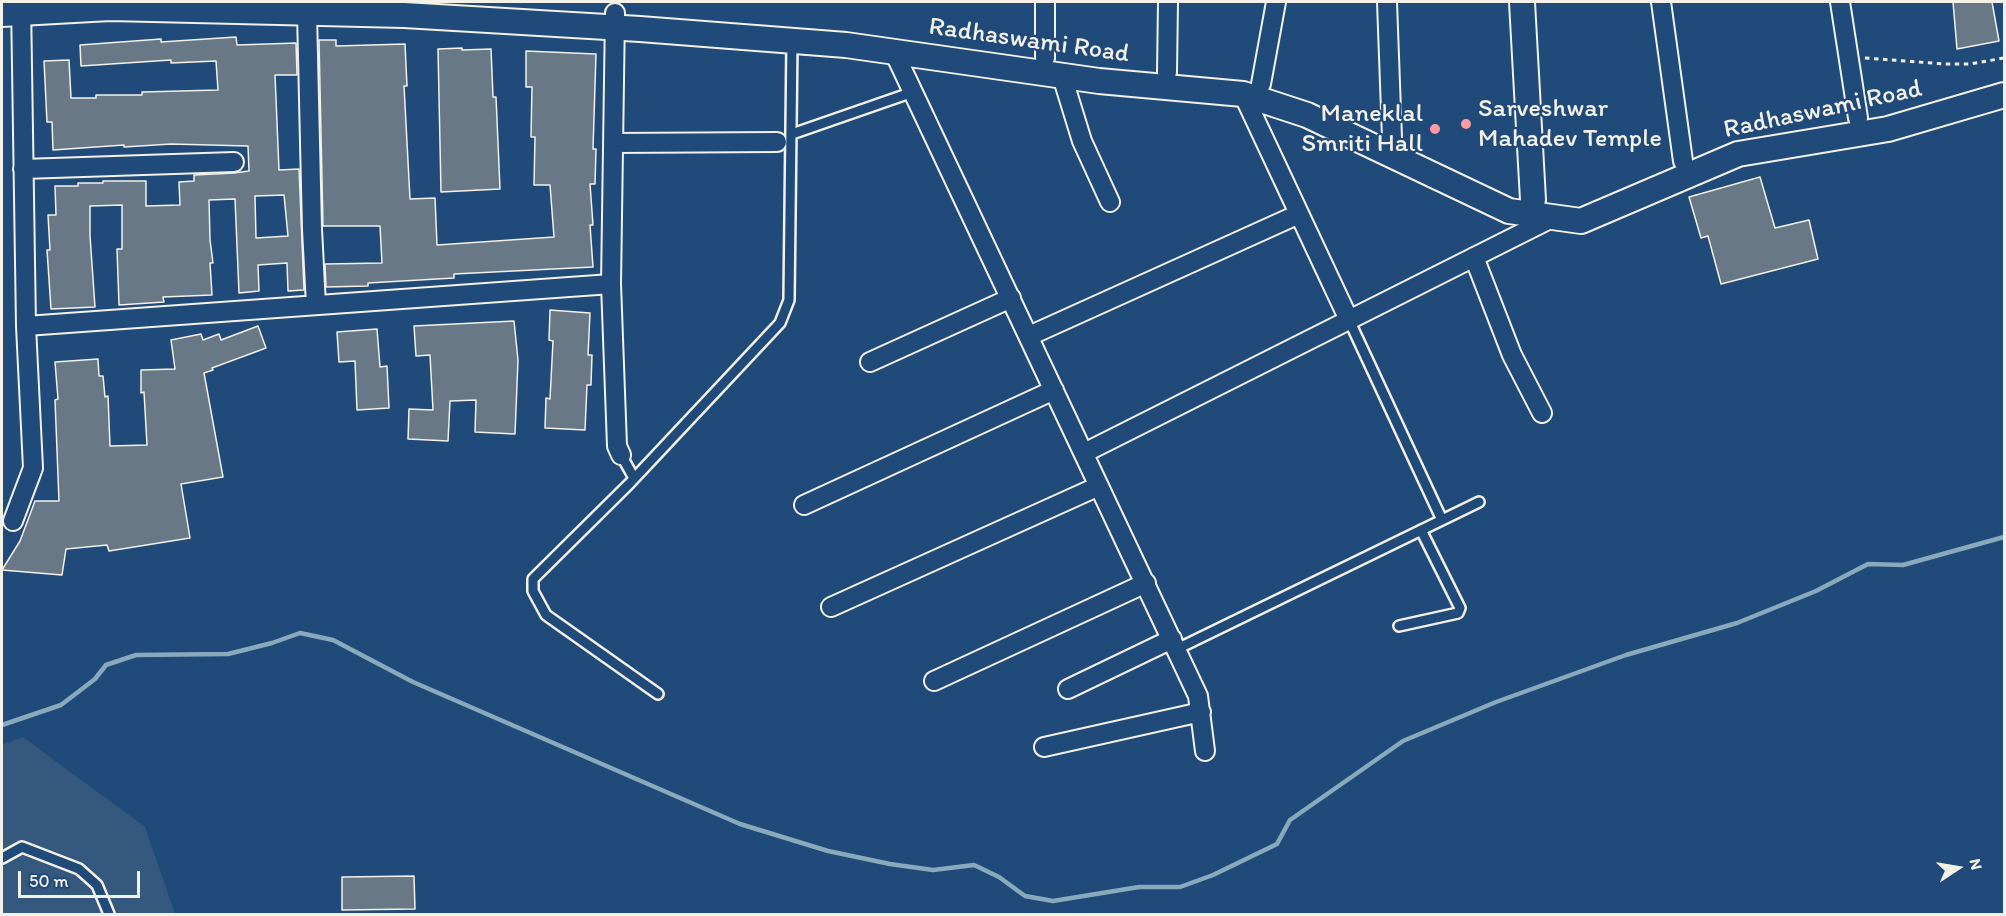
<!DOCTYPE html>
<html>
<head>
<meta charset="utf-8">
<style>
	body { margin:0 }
	#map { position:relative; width:2006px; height:916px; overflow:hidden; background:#1f4a7a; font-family:Itim,sans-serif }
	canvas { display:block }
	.frame { position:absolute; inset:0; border:3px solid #f4f1e8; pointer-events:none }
	.north { position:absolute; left:1928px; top:838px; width:60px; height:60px; -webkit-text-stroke:4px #1f4a7a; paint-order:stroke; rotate:78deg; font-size:16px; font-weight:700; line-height:24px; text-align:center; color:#f4f1e8 }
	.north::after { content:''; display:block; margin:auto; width:21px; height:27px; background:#f4f1e8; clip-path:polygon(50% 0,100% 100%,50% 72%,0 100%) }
	.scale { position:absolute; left:18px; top:871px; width:122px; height:27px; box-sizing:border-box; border:3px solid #f4f1e8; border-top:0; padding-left:8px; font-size:18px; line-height:21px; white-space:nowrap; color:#f4f1e8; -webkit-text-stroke:4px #1f4a7a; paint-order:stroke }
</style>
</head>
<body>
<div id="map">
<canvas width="2006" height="916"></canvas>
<div class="frame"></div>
<div class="north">N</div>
<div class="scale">50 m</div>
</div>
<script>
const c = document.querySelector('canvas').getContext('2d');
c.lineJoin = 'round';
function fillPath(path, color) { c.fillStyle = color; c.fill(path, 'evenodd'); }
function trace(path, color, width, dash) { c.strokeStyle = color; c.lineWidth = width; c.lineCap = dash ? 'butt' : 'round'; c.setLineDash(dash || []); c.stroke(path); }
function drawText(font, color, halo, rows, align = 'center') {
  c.font = font + ' Itim,sans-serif'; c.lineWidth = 4.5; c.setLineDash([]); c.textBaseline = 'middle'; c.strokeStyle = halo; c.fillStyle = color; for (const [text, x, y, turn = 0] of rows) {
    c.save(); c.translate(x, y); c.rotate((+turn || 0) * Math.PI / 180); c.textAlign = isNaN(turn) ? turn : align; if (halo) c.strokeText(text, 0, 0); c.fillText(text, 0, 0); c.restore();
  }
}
fillPath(new Path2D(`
	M23,737l122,90 30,87h-173v-169z`), '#35587e');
trace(new Path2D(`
	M2,725l59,-20 34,-26 11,-14 30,-10 92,-1 44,-11 28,-10 33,7 80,42 327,142 88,27 62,13 43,6 41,-5 25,12 26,19 28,5 86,-14h41l33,-12 64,-31 13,-24 113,-79 93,-39 130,-47 111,-32 79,-32 52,-27 35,1 101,-28`), '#89aabc', 4.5);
const building = new Path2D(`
	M1953,2h39l7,39 -42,8z
	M236,37l1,8 59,-2 1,32h-22l4,95 20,-1 5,121 -16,1 -1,-28 -29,2 1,26 -20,2 -4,-94 -26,1 1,40 3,23h-3l2,32 -49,2 1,5 -45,3 -2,-56h5v-44l-32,1v30l5,71 -44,2 -4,-59h3l-2,-35h8l-1,-29h23v-3h25v-2h43v25l34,-1 -1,-23 15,-1v-6l40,-2 15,-2 -1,-25 -77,-2 -47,3v-2l-71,5 -1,-28h-5l-3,-61 25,-1 2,38h25v-3h46v-3l76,-2 -2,-29 -45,2v-3l-90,6 -1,-21 81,-6v3zM284,195l4,41 -32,2 -1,-42z
	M319,40h17v6l69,-2 2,42h-3l6,113 25,-1 2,47 117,-8 -4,-52h-16l1,-48h-4l1,-50h-6v-36l70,3 -3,95h3l-1,35h-5l3,41h-3l3,42 -139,7v4l-86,5v3l-42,1 -1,-23 57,-1 -2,-37h-57z
	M462,48v2l29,-1 2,48h3l4,92 -59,3 -3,-143z
	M1760,177l15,51 34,-8 9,39 -97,25 -13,-48 -7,2 -12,-41z
	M550,310l40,3 -2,42h4l-1,30h-4l-2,45 -40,-2 1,-30 4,1 3,-58 -4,-1z
	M514,321l4,39 -3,74 -40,-2 1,-32 -26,1 -2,40 -40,-2 1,-30 24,1 -3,-55 -14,1 -2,-30z
	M258,326l8,22 -54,20 1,2 -9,3 19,104 -42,7 9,54 -81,13 -2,-6 -41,4 -4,26 -60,-5 18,-29 15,-40h24l-4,-101 3,-1 -3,-37 43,-3 1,17h4l2,21 3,-1 2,50 37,-1 -3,-53 -3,1v-23l34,-1 -4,-29 30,-6 2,6 16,-6 2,6z
	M377,329l3,38 7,-1 2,42 -32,2 -2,-49 -16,1 -2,-30z
	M414,876l1,33 -73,1v-33z`);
fillPath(building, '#687887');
trace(building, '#f4f1e8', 1.5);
const service = new Path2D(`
	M792,134l121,-42
	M1349,320l93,200
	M621,455l13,23
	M1399,626l59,-13 2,-5 -39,-78
	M1177,649l302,-147
	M658,694l-112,-79 -13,-24v-12l96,-95 151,-161 9,-23 3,-259
	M2,858l20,-11 57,22 18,16 12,29`);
const minor = new Path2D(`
	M1387,2l5,136
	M1661,2l22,159
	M1840,2l18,116
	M307,13l5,216 4,76
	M894,52l304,644 7,55
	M1045,58v-56
	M1167,72l1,-70
	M1062,76l20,65 28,61
	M1261,84l15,-82
	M1243,94l106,226
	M613,143l164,-1
	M23,169l211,-7
	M1474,257l38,98 30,58
	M611,284l6,162 4,9
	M26,326l585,-42 4,-271
	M1029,336l270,-122
	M870,362l141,-64
	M1084,453l470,-236
	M804,505l250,-115
	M13,521l20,-53 -7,-142 -5,-324
	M831,607l268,-121
	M934,681l212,-98
	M1068,689l104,-50
	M1044,747l157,-35`);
const tertiary = new Path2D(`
	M1522,2l11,198
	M2,14l108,-6 294,7 236,14 206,16 253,36 144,13 64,21 202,96 72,10 157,-67 150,-25 116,-34`);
trace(service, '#f4f1e8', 14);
trace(minor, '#f4f1e8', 22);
trace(tertiary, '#f4f1e8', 28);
trace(new Path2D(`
	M1865,58l80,6h25l34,-6`), '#f4f1e8', 3, [4.5, 4.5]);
trace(service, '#1f4a7a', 9);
trace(minor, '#1f4a7a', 18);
trace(tertiary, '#1f4a7a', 24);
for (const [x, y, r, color] of [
	[1466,124,6,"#ff9aa2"],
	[1435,129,6,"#ff9aa2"]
]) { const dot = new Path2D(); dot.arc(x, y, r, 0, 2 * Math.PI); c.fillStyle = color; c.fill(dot); trace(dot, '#1f4a7a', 2); }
drawText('26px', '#f4f1e8', '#1f4a7a', [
	["Radhaswami Road",1029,41,8],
	["Radhaswami Road",1823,110,-12]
]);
drawText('26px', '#f4f1e8', '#1f4a7a', [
	["Sarveshwar",1478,109],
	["Mahadev Temple",1478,139],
	["Maneklal",1423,114,"right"],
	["Smriti Hall",1423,144,"right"]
], 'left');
</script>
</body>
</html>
